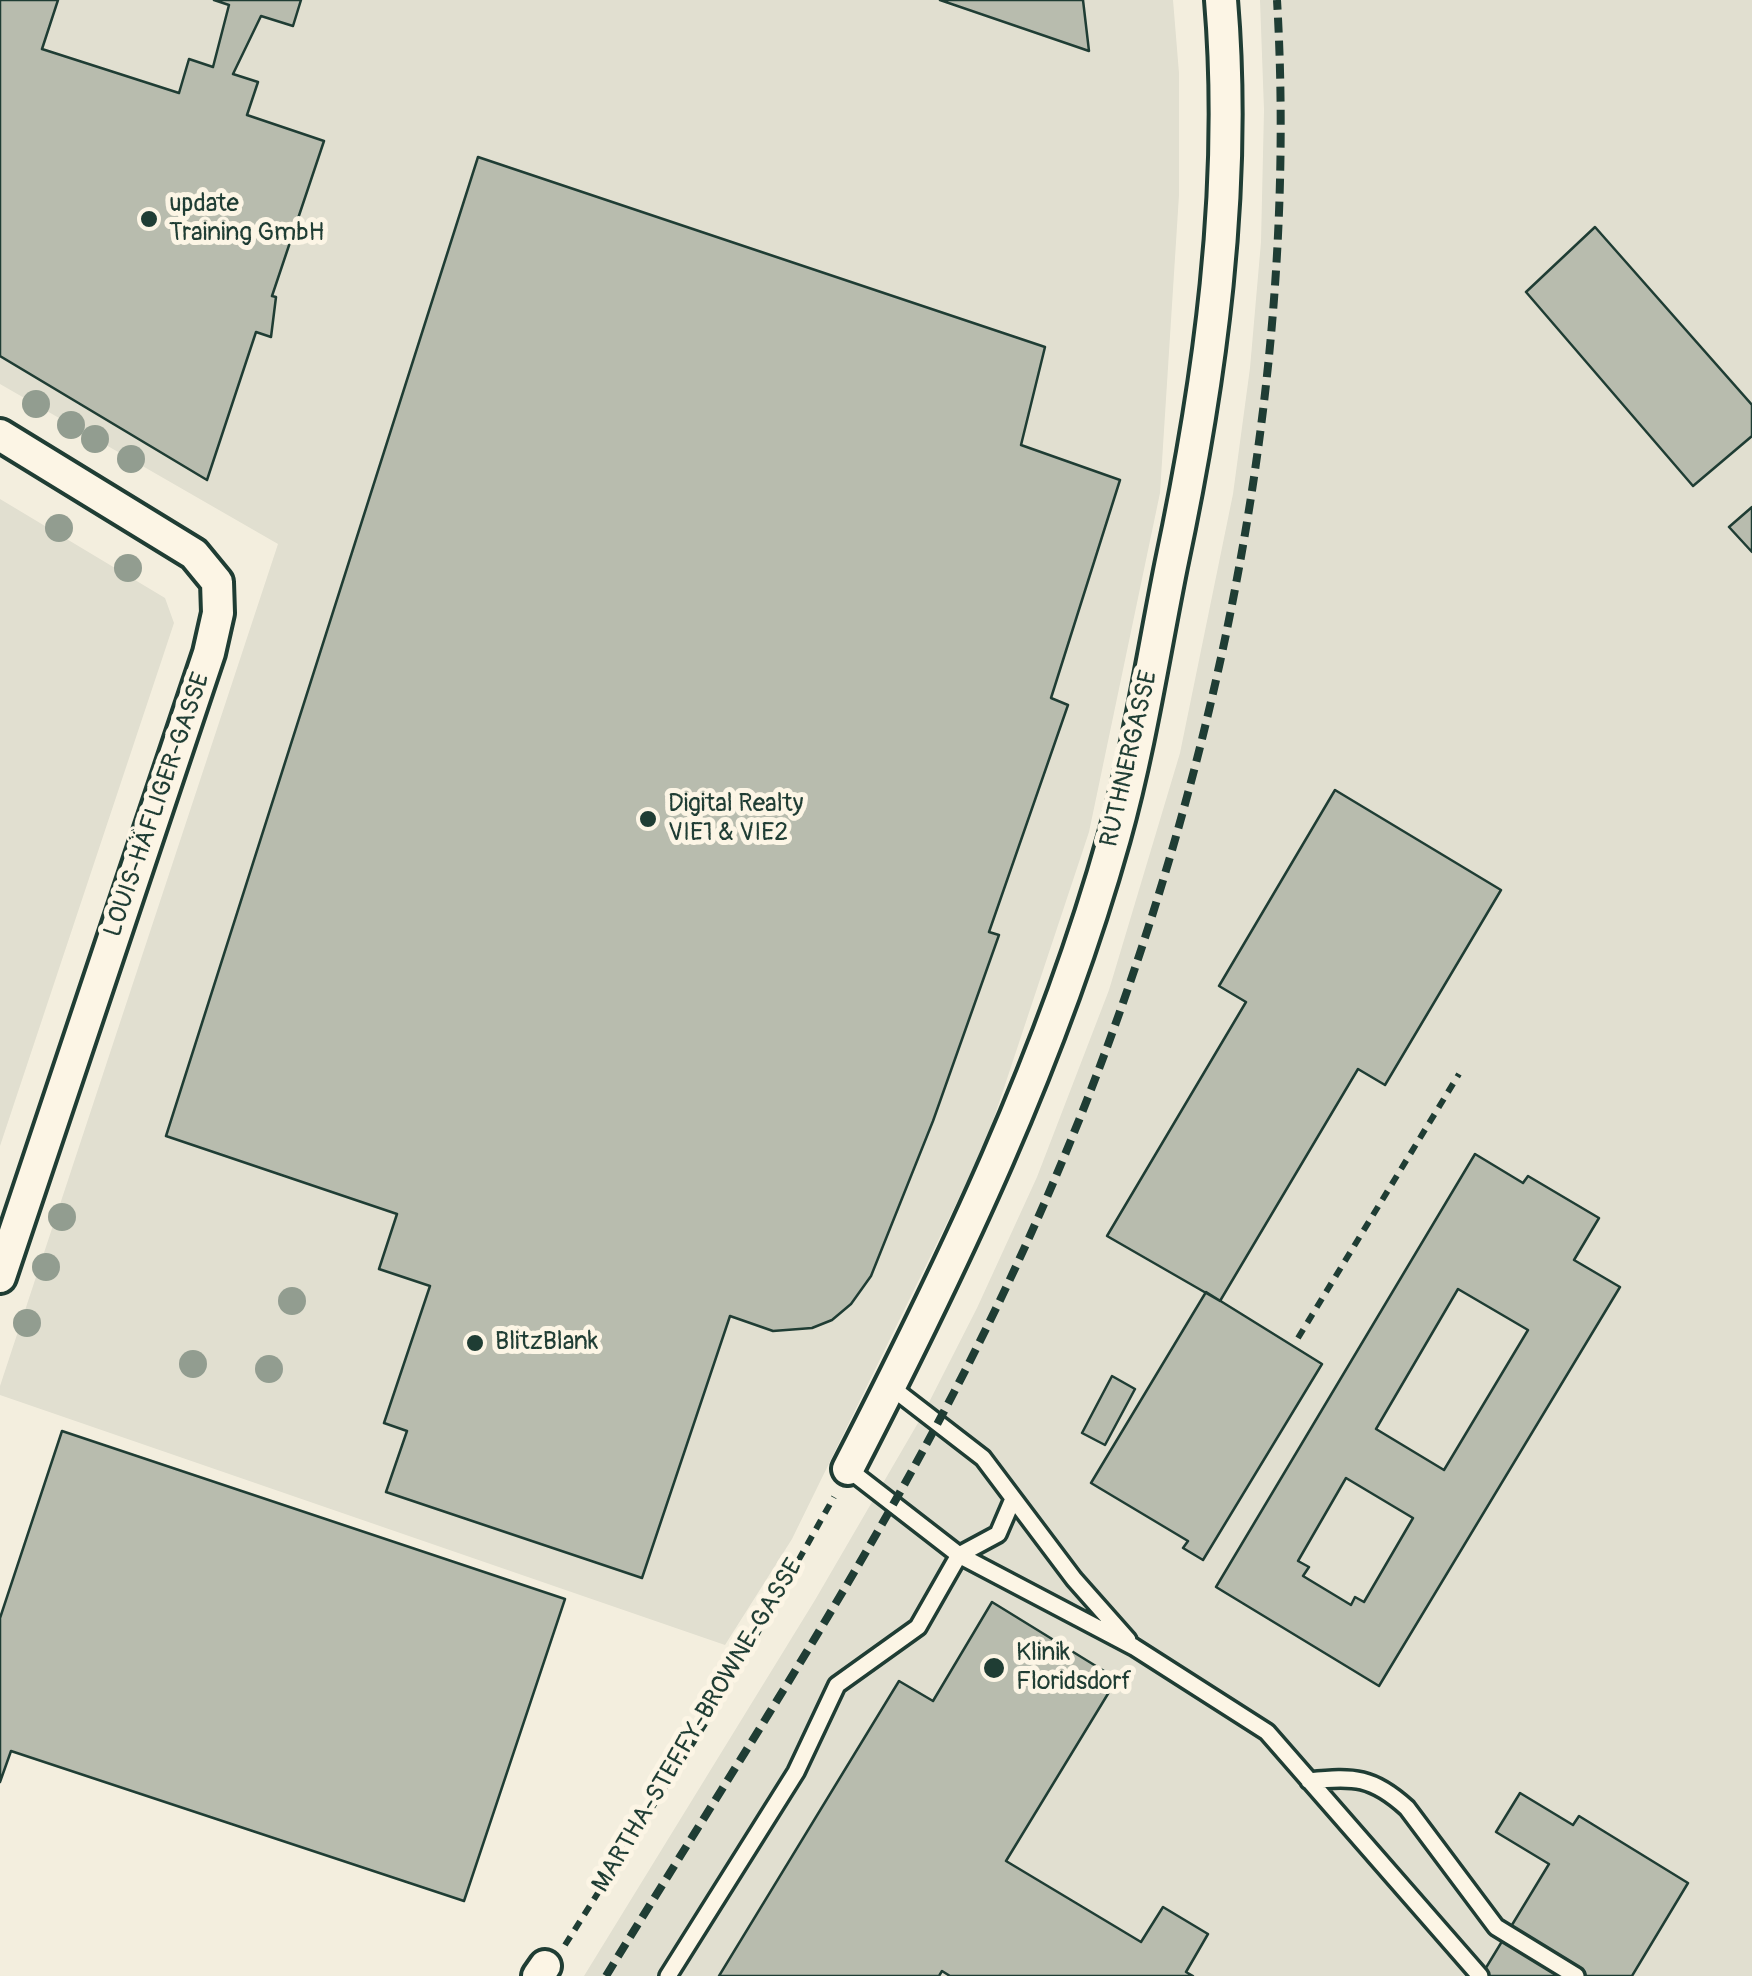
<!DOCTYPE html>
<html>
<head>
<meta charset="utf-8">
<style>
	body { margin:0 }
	canvas { display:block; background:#f3eede }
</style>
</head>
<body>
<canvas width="1752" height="1976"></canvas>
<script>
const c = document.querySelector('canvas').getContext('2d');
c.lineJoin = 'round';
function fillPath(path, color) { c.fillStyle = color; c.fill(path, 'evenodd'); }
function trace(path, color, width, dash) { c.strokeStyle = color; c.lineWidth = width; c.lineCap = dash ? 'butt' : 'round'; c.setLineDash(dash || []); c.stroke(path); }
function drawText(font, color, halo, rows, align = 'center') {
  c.font = font + ' Pangolin,sans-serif'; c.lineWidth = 10; c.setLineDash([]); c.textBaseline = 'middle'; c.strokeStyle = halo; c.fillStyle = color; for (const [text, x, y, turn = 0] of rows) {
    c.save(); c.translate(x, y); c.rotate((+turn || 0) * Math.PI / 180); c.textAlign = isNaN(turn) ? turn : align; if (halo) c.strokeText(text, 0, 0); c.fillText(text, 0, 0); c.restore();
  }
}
fillPath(new Path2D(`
	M0,0h1173l6,73v122l-19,298 -71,339 -104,313 -193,394 -67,106 -725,-250v-9l278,-842 -278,-160z
	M1260,0h492v1976h-1168l231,-376 107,-184 55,-108 60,-131 72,-187 71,-237 53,-259 17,-126 11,-126 3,-132z
	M0,499l165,99 9,25 -174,523z`), '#e1dfd0');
const building = new Path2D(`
	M0,0h58l-16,49 137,44 10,-34 24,8 16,-62 -15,-5h87l-8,26 -32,-10 -28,58 25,8 -11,33 77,26 -52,155 4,1 -5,40 -15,-5 -49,148 -207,-124z
	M940,0h143l6,51z
	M478,157l567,190 -24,98 99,35 -69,218 17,7 -79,227 10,3 -66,186 -62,155 -20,28 -19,16 -20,8 -39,3 -43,-15 -88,262 -256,-86 21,-61 -23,-8 46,-137 -51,-17 18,-55 -231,-78z
	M1595,227l157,178v31l-59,50 -167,-194z
	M1752,507v45l-23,-25z
	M1335,790l166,100 -116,195 -27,-16 -138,232 -113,-65 139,-234 -27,-16z
	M1475,1154l48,29 5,-7 71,42 -25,42 46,27 -241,399 -163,-99zM1458,1289l70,41 -84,140 -68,-41zM1346,1478l67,40 -49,84 -9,-5 -4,8 -48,-29 6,-9 -11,-6z
	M1206,1292l116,72 -119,196 -20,-12 5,-7 -97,-58z
	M1112,1376l23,13 -30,56 -23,-12z
	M62,1431l503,168 -101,302 -453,-150 -11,31v-164z
	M992,1602l125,77 -111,182 135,81 22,-35 45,27 -22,38 7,4h-243l-8,-5 -3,5h-220l180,-295 34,20z
	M1520,1793l53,32 6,-9 109,67 -56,93h-151l68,-112 -53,-32z`);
fillPath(building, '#b8bcae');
trace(building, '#1f3d34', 2.5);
const lane = new Path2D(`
	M891,1387l92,71 91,121 54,61
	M848,1469l111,86 175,92 133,85 213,244
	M1309,1781c45,-5 64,-4 98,27l89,119 80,49
	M668,1976l128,-204 41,-87 81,-58 41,-72 39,-21 15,-35`);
const street = new Path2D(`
	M0,435l194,119 23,28 1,31 -9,40 -209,624
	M848,1469c105,-204 204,-410 266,-631 25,-89 39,-182 57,-272 39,-184 66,-377 50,-566
	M538,1976l7,-10`);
trace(lane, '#1f3d34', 22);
trace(street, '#1f3d34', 38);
trace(new Path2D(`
	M1298,1338l161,-264
	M565,1945l152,-240 117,-208`), '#1f3d34', 6, [10, 8]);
trace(lane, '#fcf5e5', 15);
trace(street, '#fcf5e5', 30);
trace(new Path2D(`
	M606,1976c128,-209 265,-415 374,-635 201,-402 324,-890 297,-1341`), '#1f3d34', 8, [15, 8]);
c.fillStyle = '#929d90';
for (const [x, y] of [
	[36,404],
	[71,425],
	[95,439],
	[131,459],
	[59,528],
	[128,568],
	[62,1217],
	[46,1267],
	[292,1301],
	[27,1323],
	[193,1364],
	[269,1369]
]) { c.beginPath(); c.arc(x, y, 14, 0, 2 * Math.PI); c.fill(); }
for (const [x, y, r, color] of [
	[149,219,10,"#1f3d34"],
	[648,819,10,"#1f3d34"],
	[475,1343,10,"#1f3d34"],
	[994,1668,12,"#1f3d34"]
]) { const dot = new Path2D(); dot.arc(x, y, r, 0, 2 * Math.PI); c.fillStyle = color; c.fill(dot); trace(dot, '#fcf5e5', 4); }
drawText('25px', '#1f3d34', '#fcf5e5', [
	["update",169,205],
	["Training GmbH",169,234],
	["Digital Realty",668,805],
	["VIE1 & VIE2",668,834],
	["BlitzBlank",495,1343],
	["Klinik",1016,1654],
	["Floridsdorf",1016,1683]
], 'left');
drawText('25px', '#1f3d34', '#fcf5e5', [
	["RUTHNERGASSE",1130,759,-77],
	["LOUIS-HÄFLIGER-GASSE",158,805,-71],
	["MARTHA-STEFFY-BROWNE-GASSE",698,1726,-59]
]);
</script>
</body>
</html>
